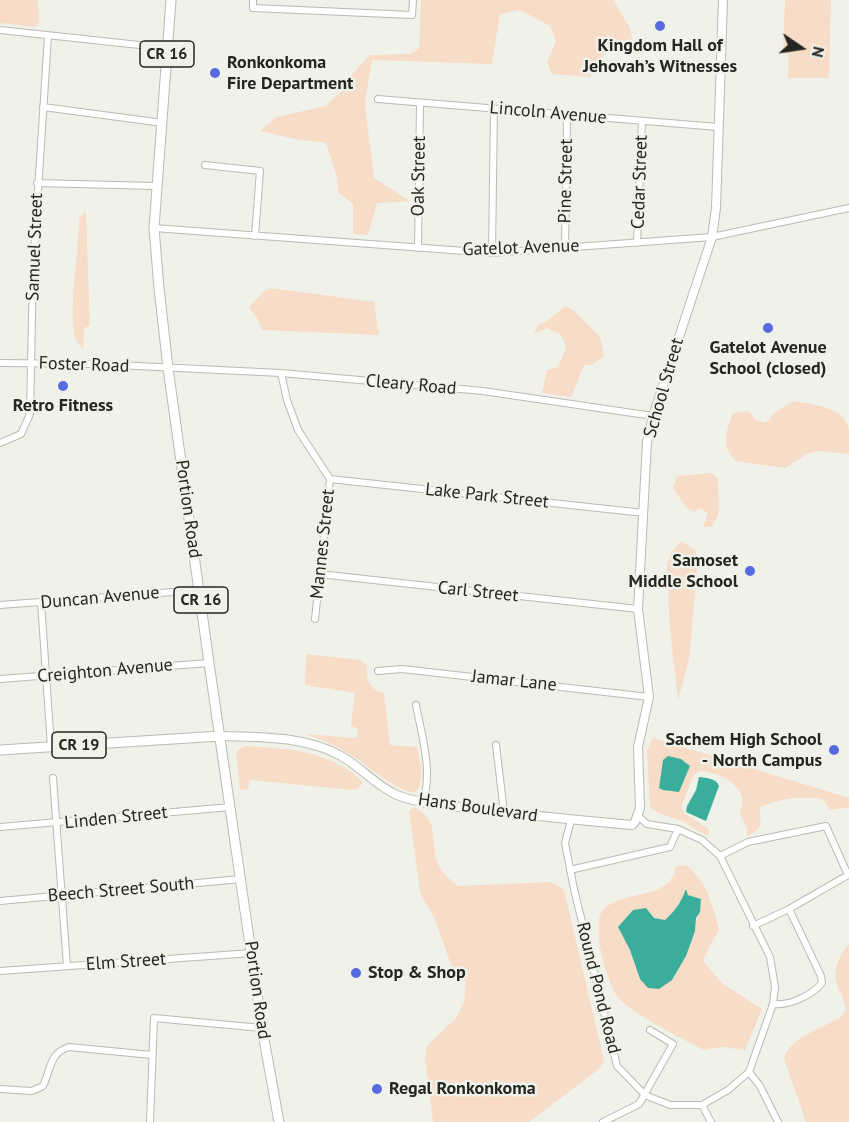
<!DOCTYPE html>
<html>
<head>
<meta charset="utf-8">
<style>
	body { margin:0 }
	#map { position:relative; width:849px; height:1122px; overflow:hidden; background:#f0f2e9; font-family:"PT Sans",sans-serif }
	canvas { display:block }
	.north { position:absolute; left:771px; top:18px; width:60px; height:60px; -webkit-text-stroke:4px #f0f2e9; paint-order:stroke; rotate:103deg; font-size:16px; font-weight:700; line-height:24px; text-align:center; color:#252622 }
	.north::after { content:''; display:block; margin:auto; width:21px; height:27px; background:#252622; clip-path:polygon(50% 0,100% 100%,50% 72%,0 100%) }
</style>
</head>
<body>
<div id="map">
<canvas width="849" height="1122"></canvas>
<div class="north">N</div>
</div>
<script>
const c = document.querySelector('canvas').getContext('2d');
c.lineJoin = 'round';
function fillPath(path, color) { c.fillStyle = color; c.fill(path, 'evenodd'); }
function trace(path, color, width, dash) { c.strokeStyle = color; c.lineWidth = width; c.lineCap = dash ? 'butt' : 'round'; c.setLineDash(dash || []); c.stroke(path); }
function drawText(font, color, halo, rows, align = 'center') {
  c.font = font + ' "PT Sans",sans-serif'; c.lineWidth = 5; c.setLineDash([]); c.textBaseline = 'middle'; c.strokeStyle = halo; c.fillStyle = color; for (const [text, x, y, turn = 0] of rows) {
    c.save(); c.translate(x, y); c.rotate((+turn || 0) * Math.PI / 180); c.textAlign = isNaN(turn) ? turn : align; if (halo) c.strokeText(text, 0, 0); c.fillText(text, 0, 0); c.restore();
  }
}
fillPath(new Path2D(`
	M0,0h38l1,22 -5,5 -34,-4z
	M421,0h192l17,28 3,15 -26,6 -17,28 -38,-3 -5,-12 9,-20 -6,-16 -30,-16 -20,4 -8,50 -120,-4 -7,44 9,74 36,23 -33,2 -9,32 -15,-1v-30l-15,-12 -1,-15 -11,-34 -31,-4 -35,-8 17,-14 48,-11 16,-14 7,-13 22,-24 41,-1 8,-6z
	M785,0h46l-2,78h-41l1,-24 -6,-1z
	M86,211l4,115 -6,2 -1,21c-3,-4 -7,-8 -8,-12 -7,-33 4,-84 4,-119z
	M271,288l103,14 5,33 -117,-5 -4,-10 -9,-13 14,-15z
	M566,306l7,4 27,27 4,19 -12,9h-8l-13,32 -29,-4 5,-23 11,-3 8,-19 -5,-13 -14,-7 -13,6 5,-10 6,-2z
	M794,401c19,4 51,5 55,29 0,8 0,16 0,24l-30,-3 -12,3 -22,14 -49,-7c-16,-13 -9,-32 -3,-48l15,-2 9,10 9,2 8,-10z
	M711,473l7,6 1,28 -1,8 -6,12h-9l5,-14 -8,-5 -6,4 -8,-5 -13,-19 4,-12z
	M682,541l13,9 3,11 -9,99 -11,40 -8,-70 -3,-62 4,-16z
	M306,654l55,6 6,6c-1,15 2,23 17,27l6,52 27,2c3,17 9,29 -1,45 -18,2 -52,-30 -68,-39 -14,-9 -28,-14 -44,-19l52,4 2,-9 -7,-3 4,-33 -50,-8z
	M653,738l196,60v9l-19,3 -7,-11c-19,-3 -46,-1 -63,9 0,16 4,21 -13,28v-8l-7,-15c12,-26 -20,-41 -41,-42l-6,5 -12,32 3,5 25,16 -1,6c-10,-2 -17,-10 -26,-14 -12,-5 -22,-5 -32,-14l-3,-56z
	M248,746c35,3 66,3 97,22 7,5 13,8 18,15l-6,6 -5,1 -102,-10 -2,9 -8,1 -4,-38 6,-5z
	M414,807c28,14 15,37 25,59 4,9 12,14 19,20l93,-4 13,8 40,170 -5,9 -70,53h-96l-8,-64 2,-12 29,-28 8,-16 2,-20 -13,-12 -19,-53 -12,-20 -3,-12 -10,-74z
	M686,865c21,16 27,41 33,65l-11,19 -5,12 20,23 39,25 -17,41 -23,-3 -18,3c-20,-11 -80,-39 -89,-57 -8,-15 -14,-37 -16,-53 0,-10 -3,-23 5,-31 21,-20 66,-8 72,-42zM686,890l2,5 13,4c-1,12 -5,20 -6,32l-55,48 -10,-29 -12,-23 28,-19 8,10 11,2 10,-9z
	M849,944v178h-44l-3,-12 -18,-51c4,-20 40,-32 57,-42l5,-7c-1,-9 -5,-15 -8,-23 -7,-16 1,-31 11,-43z`), '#f7dcc8');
fillPath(new Path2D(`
	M668,756l13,3 9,7 -11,26 -16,-2 -4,-2 4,-28z
	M699,777c8,1 17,1 20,9l-13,35 -20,-9 1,-6 9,-16z
	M686,889l2,6 13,4 -1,13 -4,6 -1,13 -9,25 -14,24 -13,9 -11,-1 -8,-9 -10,-29 -12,-23 15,-17 13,-2 8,10 11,2c11,-10 16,-18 21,-31z`), '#3bad9b');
const minor = new Path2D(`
	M253,0v8l159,7 1,-15
	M0,30l167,18
	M378,99l340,28
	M43,107l120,16
	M205,165l55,6 -5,65
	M37,183l119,3
	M154,228l338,25 220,-16 137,-29
	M637,243l5,-122
	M418,248l2,-145
	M565,248l2,-133
	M492,253l2,-145
	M0,363l96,1 185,9 202,18 170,25
	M281,373l6,27 11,30 32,49 -15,140
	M0,443l21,-9 9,-20 3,-146 15,-232
	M330,479l314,34
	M319,574l319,35
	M41,602l10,145
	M0,605l200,-15
	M378,671l24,-2 247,28
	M0,679l209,-16
	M416,705c6,32 17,65 7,97
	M496,745l8,67
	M53,778l14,188
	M571,820l-6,23 9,46 43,177 28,29 25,10h32l26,-15 21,-18 24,-68 2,-17 -5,-30 -50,-101 -18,-16 -24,-11 -31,-5 -9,-8
	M0,827l231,-20
	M720,856l28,-14 78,-16 22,49 -59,34 -36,17
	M570,870l100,-23 8,-18
	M0,901l241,-22
	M0,971l252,-18
	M773,1004c16,2 38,-8 49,-21l-1,-7 -32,-67
	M749,1072l11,14 18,36
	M0,1089l32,2 11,-5c8,-16 6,-33 26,-39l83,8
	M702,1105l9,17
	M150,1122l4,-104 108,10
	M603,1122l36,-18 34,-60 -23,-14`);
const tertiary = new Path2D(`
	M220,736c40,1 85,0 121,20 20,11 35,30 56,39 22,9 48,10 72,13 54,7 108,12 163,17l3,-3 5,-14 -2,-61 11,-50 -11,-88 9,-167 6,-26 59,-179 4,-29 7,-208`);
const primary = new Path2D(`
	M171,0l-17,228 5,60 9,80 41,295 53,365 17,94
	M0,750l220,-14`);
trace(minor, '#b9bbb3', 8);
trace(tertiary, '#b9bbb3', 10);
trace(primary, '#b9bbb3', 11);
trace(minor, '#fff', 6);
trace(tertiary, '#fff', 8);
trace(primary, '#fff', 9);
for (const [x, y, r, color] of [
	[660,26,6,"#576be1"],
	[215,73,6,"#576be1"],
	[768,328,6,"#576be1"],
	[63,386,6,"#576be1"],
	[750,571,6,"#576be1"],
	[834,750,6,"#576be1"],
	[356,973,6,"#576be1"],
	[377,1089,6,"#576be1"]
]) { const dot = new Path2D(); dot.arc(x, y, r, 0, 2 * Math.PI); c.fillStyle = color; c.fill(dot); trace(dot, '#f0f2e9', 2); }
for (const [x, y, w] of [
	[167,54,54],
	[201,600,54],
	[79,745,54]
]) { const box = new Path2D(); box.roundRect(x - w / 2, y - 13, w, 26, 4.5); c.fillStyle = '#f0f2e9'; c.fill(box); trace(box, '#252622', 1.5); }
drawText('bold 16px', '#252622', null, [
	["CR 16",167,54],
	["CR 16",201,600],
	["CR 19",79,745]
]);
drawText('bold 18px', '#252622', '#f0f2e9', [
	["Kingdom Hall of",660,46],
	["Jehovah’s Witnesses",660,67],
	["Ronkonkoma",227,63,"left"],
	["Fire Department",227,84,"left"],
	["Gatelot Avenue",768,348],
	["School (closed)",768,369],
	["Retro Fitness",63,406],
	["Samoset",738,561,"right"],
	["Middle School",738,582,"right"],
	["Sachem High School",822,740,"right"],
	["- North Campus",822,761,"right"],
	["Stop & Shop",368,973,"left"],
	["Regal Ronkonkoma",389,1089,"left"]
]);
drawText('18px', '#252622', '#f0f2e9', [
	["Lincoln Avenue",548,113,5],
	["Oak Street",419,176,-89],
	["Pine Street",566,181,-89],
	["Cedar Street",640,182,-88],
	["Samuel Street",35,247,-88],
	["Gatelot Avenue",521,248,-2],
	["Foster Road",84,365,2],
	["Cleary Road",411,385,5],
	["School Street",664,388,-74],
	["Lake Park Street",487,496,6],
	["Portion Road",188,509,82],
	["Mannes Street",323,544,-84],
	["Carl Street",478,592,6],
	["Duncan Avenue",100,598,-5],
	["Creighton Avenue",105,671,-5],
	["Jamar Lane",514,681,6],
	["Hans Boulevard",478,808,8],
	["Linden Street",116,818,-6],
	["Beech Street South",121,890,-5],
	["Elm Street",126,962,-4],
	["Round Pond Road",598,988,76],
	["Portion Road",257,990,82]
]);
</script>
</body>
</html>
